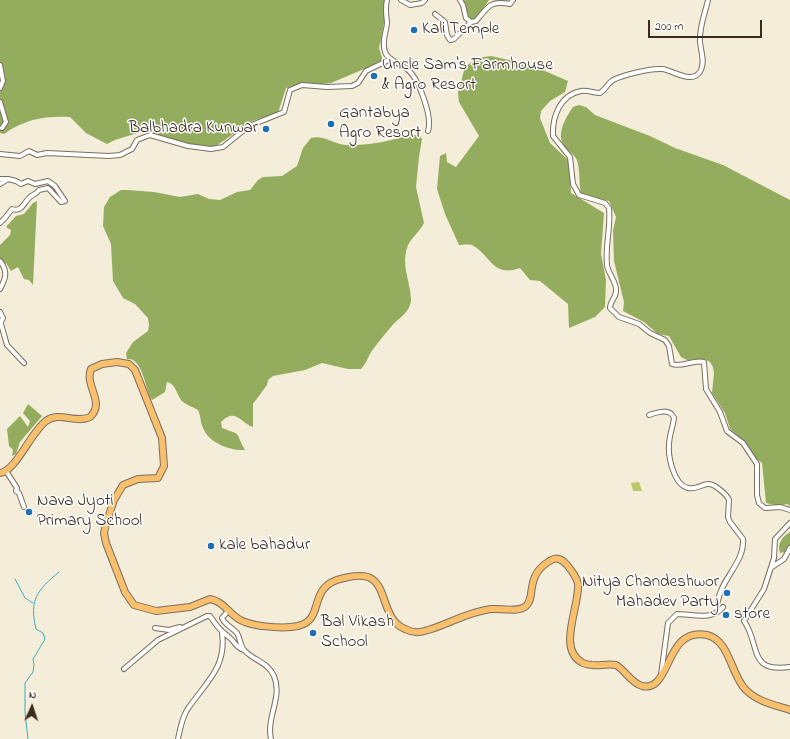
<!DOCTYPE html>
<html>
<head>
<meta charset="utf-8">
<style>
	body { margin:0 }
	#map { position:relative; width:790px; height:739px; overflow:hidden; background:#f4edd9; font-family:"Indie Flower",sans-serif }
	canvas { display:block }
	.north { position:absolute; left:12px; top:687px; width:40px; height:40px; -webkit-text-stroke:3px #fff; paint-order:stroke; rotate:3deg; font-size:11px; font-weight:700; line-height:16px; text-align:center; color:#3b2a1e }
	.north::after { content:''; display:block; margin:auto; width:14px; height:18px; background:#3b2a1e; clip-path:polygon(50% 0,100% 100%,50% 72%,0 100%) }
	.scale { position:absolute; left:648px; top:20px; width:114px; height:18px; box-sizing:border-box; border:2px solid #3b2a1e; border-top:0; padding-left:5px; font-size:12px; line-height:14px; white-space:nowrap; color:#3b2a1e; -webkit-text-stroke:3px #fff; paint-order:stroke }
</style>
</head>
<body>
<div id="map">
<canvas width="790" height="739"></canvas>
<div class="north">N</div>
<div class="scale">200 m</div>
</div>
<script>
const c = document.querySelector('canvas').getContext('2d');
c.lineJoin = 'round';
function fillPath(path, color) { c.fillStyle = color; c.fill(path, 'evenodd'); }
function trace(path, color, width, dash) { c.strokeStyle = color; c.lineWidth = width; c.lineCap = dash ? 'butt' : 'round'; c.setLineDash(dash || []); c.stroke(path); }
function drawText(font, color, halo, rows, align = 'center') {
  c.font = font + ' "Indie Flower",sans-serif'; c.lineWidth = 3; c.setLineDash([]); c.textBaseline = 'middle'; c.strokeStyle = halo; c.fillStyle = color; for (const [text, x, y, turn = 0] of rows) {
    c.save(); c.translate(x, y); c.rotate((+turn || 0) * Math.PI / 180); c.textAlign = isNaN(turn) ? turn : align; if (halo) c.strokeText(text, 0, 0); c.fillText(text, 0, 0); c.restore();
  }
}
fillPath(new Path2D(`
	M639,482l3,9h-9l-2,-8z`), '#bbc86a');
fillPath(new Path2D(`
	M0,0h387l-3,23 -5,25 4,13 -52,22 -45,5 -8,25 -26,8 -36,25 -22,1 -50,-16 -29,9 -8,4 -21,-11 -16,-16c-26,-1 -44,2 -66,17l-4,-1z
	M463,0h26l-13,19 -5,2 -4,-5z
	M491,56l40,9 37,16 -3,11 -15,9 -9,10 -1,7 10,25 19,18 2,32 33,20 -3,41 5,26 -1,27 -10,10 -26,11 -1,-24 -28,-23 -10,-1 -10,-12c-28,10 -29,-13 -48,-23 -4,-1 -10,0 -13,0l-14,-31 -8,-25 3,-33 6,-3 1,9 9,5 23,-31 -20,-34 -1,-9 7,-26 12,-9z
	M579,105l7,2 9,8 55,21 25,12 48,17 67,35v306l-3,-2 -8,2 -13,-3 -4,-40 -10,-8 -9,-15 -13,-11 -5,-16 -13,-20 2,-20 -1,-6 -3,-5 -5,-3 -18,1 -6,-3 -12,-21 -11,-2 -14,-12 -21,-11 1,-9 -10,-41 -1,-30 3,-14 -7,-16 -28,-6c-2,-12 -1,-20 -3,-31 -1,-8 -8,-11 -13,-17 -10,-12 1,-30 8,-40z
	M409,134l11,2 2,3 -3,18 -3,30 8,36c-4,9 -14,15 -17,25 -6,18 4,35 4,52 -1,13 -13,18 -20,27 -6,7 -16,19 -21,27 -3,6 -5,11 -9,15h-13l-26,-6 -17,7 -32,6 -5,4 -1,5 -14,19v23c-13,-4 -17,-20 -32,-5l1,6c21,8 12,2 23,22 -15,1 -36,-7 -42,-22 -3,-6 -2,-12 -5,-18 -6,-4 -13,-5 -17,-10 -5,-7 -5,-16 -14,-18l-2,10 -13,8c-7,-10 -9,-43 -25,-41l-1,-6 7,-11 15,-11 1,-6 -1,-7 -13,-14 -12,-6 -10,-17 -2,-37 -8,-18 1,-19 6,-10 11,-7h6l27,2 26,5 18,-3 11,5 11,1 17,-8 13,-2 8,-10 5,-3 19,-1 15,-10 6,-18 8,-10c11,-3 18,3 29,6 14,4 57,-3 69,-10z
	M37,201l-4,84 -4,-5 -5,-1 -6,-12 -7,4 -5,-8 -4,3 -2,-1v-20l10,-10 1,-5 -5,-3 10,-11 8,-2 9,-11z
	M28,404l14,12 -22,26 -4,12 -4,2 1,-6 -4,-4 -2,-17 13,-13 8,11 2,-6 -7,-8z
	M790,532v19l-10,2c-3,-10 2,-16 10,-21z`), '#94ac5e');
trace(new Path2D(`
	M15,579l10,19 8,5
	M28,739l-3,-26v-30l8,-11 1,-7 -1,-6 12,-20 -2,-6 -7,-4c-7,-29 1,-39 23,-57`), '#3dadb8', 1);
const minor = new Path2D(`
	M387,0c-2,8 -1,14 0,22 0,10 -6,17 -2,30 3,9 15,11 22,17 11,8 26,48 21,62
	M401,0l9,5 12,-2 3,-3
	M460,0l3,5 3,13 5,4 5,-1c12,-14 14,-21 34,-17l3,-4
	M708,0c-3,14 -9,27 -8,42 1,10 5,19 1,28 -8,16 -28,0 -39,-1 -11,-1 -39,6 -49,11 -5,3 -7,9 -13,13 -6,0 -12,-3 -19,-2 -21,4 -29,26 -28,45l17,21 3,27 6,11 26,8 4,5c2,19 -4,38 -2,57 1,9 10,17 9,26 0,7 -6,10 -6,17l9,9 20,7 11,9 15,7 4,6 3,18c10,4 21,-5 32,-2l2,27 14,23 7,19 16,12 14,21v31l2,8 6,5 15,-1 10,3
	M435,14l10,8 2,13 3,5 4,-1 17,-17
	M0,65l3,16 -3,7
	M0,102l6,20 -4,6
	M0,154l20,2 9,-5 8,4 10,-2 62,3 11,-1 12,-6 5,-9 13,-5 38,11 23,3 12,-2 26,-21 35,-14 6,-22 12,-5 25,2 25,-1 6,-3 8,-12 25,-12
	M0,179h8l-8,5
	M0,223l5,-5 7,-9c10,3 11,-5 17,-11 3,-4 7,-3 10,-8l9,-2 13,14 4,-1 -10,-15 -7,-5 -13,3 -7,-3 -7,3 -5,-3 -8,-2
	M0,261c8,10 6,17 0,28
	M0,312l3,6 -3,6
	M1,324l6,21 17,18
	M649,415c9,-3 21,-7 25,3 -1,9 -5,18 -5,27 -1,12 5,40 19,43 13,3 17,-11 31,1 4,3 8,6 10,11l-1,17 2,5 13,17c2,23 -22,40 -25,62
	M6,471l11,17 -1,3 3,2 5,14
	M790,523l-15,16 -1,19 -10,31 -20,32c17,24 3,52 46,46
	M772,567l12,-8 6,-11
	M229,610l-7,8c3,7 10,9 15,15 3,5 3,12 7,17 10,11 24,12 30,26 9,21 -8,41 -3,63
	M155,628l14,2 11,-3
	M124,669l34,-29 49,-24h3c9,13 8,12 20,22 6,5 6,10 14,12
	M661,675l7,-52 9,-9c14,0 36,7 46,-7
	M178,739c2,-10 4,-21 9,-29 18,-27 40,-42 35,-77`);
const highway = new Path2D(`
	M0,473c16,-2 31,-41 46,-52 13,-10 30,3 44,-4 16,-15 -6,-31 1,-48l11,-5 15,-2 12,2 6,6 27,68 2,28 -6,12 -20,1 -15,6 -9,15 -8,24 -2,9 2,10 19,49 9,13 22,6 34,-4 20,-8c12,2 16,11 26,18 11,10 47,12 62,9 29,-7 7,-40 46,-48 8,-2 17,-3 24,-1 20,7 13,42 37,52 8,4 14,4 23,1 21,-6 39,-18 63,-21 10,-1 27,4 35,-3 10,-9 -1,-29 22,-44 4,-2 6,-5 11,-3 4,1 6,4 9,7 4,6 9,11 10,18 2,22 -22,66 5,79 11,5 22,0 33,2 9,5 15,18 26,21 30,7 22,-60 65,-51 23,5 24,41 39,55 12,12 29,15 44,20`);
trace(minor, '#7c6e5f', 6);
trace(highway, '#7c6e5f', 8);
trace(minor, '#fff', 4);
trace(highway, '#f8bf6c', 6);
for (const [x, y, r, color] of [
	[414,30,4,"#1f6fb2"],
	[374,76,4,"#1f6fb2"],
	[331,124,4,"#1f6fb2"],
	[266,129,4,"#1f6fb2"],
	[29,512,4,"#1f6fb2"],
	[211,546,4,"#1f6fb2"],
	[727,593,4,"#1f6fb2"],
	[726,615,4,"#1f6fb2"],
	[313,633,4,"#1f6fb2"]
]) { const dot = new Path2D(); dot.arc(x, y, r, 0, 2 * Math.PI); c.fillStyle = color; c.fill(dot); trace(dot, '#fff', 1.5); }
drawText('17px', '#3b2a1e', '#fff', [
	["Kali Temple",422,30],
	["Uncle Sam's Farmhouse",382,66],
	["& Agro Resort",382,86],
	["Gantabya",339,114],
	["Agro Resort",339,134],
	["Balbhadra Kunwar",258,129,"right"],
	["Nava Jyoti",37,502],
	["Primary School",37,522],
	["kale bahadur",219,546],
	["Nitya Chandeshwor",719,583,"right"],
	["Mahadev Party",719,603,"right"],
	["store",734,615],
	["Bal Vikash",321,623],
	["School",321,643]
], 'left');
</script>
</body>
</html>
